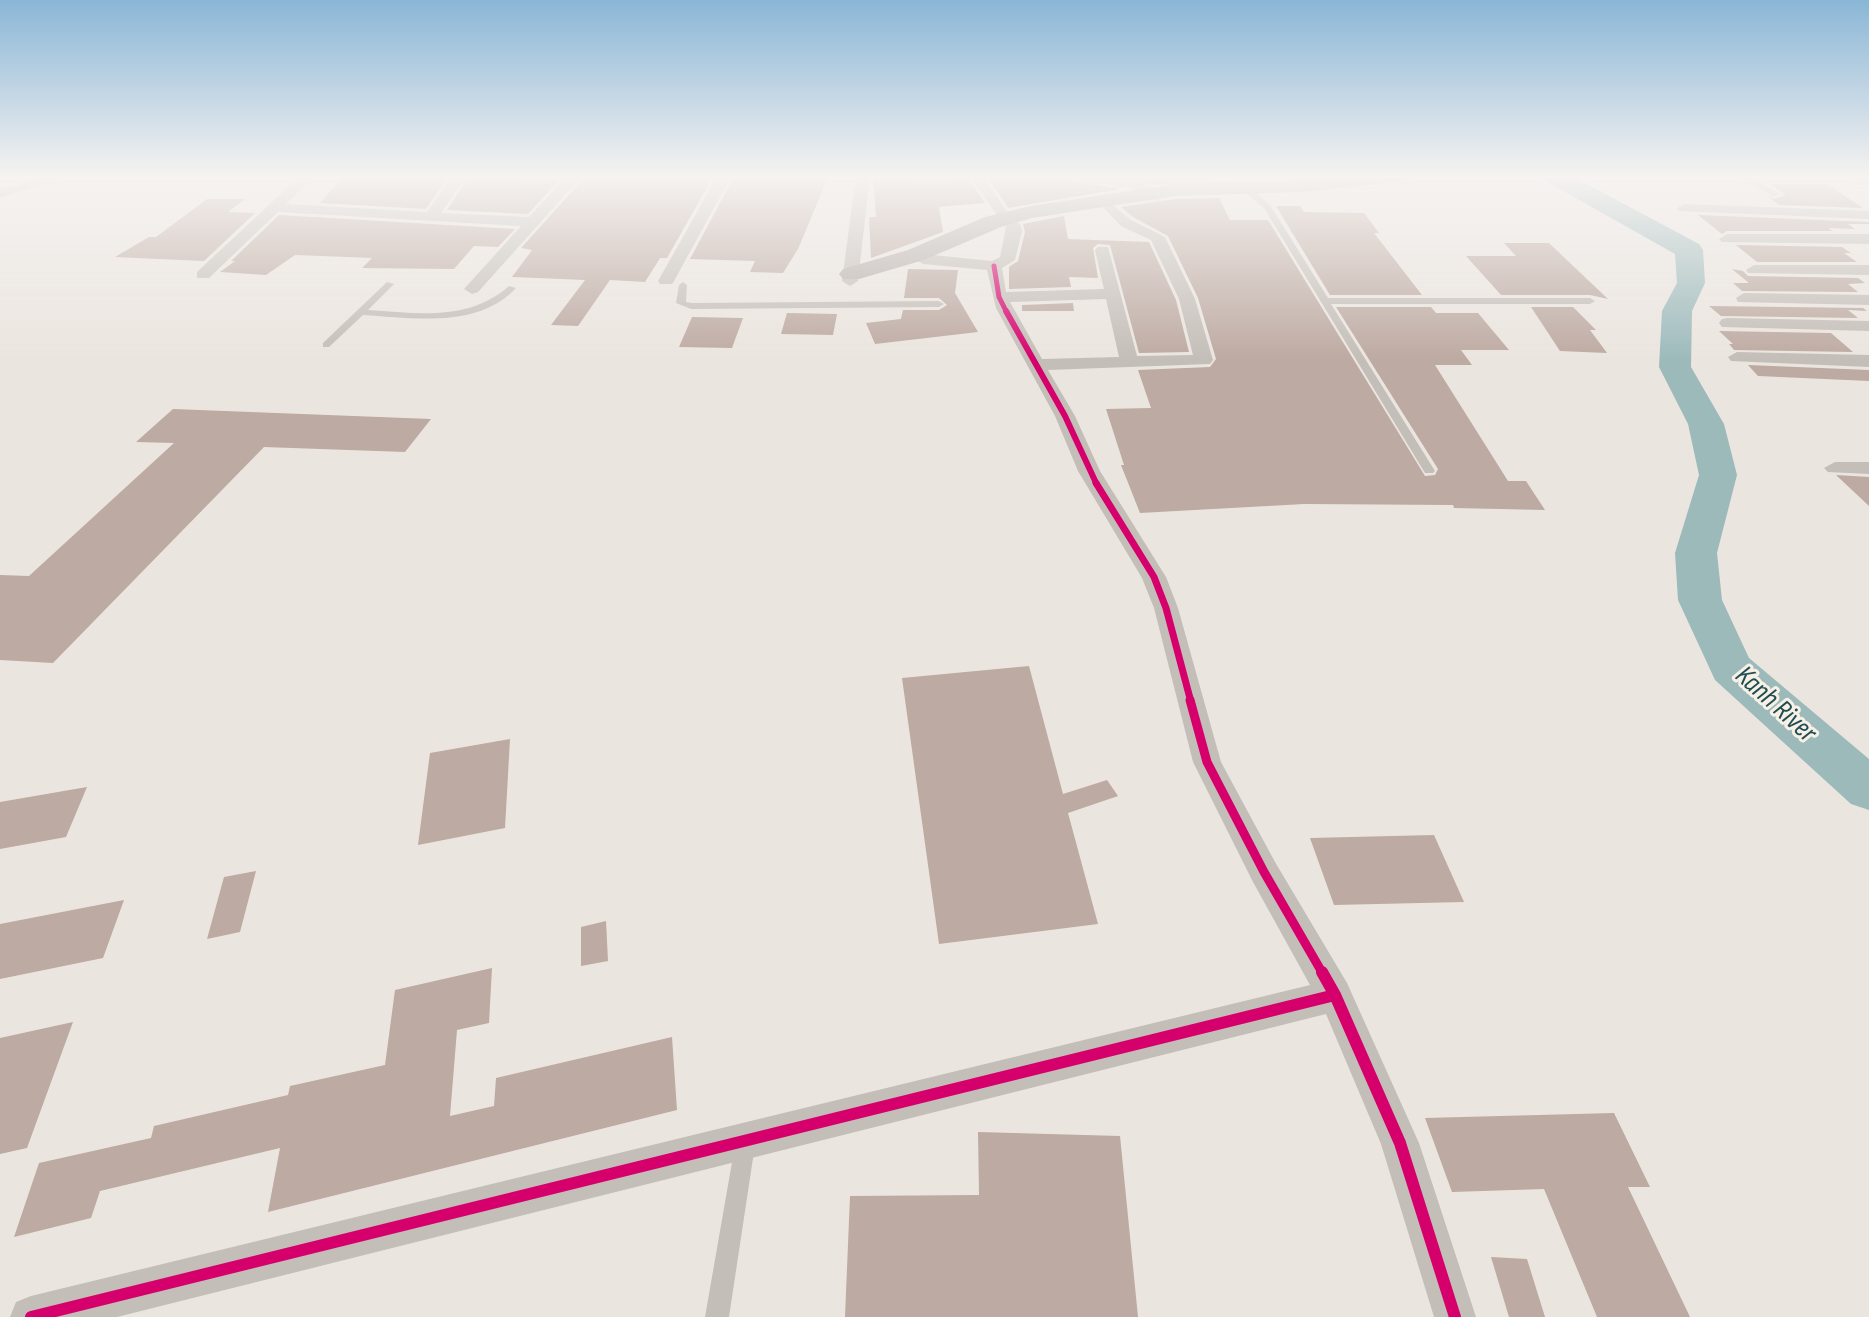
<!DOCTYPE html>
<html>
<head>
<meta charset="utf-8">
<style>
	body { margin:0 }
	canvas { display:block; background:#ebe5df }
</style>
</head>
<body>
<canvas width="1869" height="1317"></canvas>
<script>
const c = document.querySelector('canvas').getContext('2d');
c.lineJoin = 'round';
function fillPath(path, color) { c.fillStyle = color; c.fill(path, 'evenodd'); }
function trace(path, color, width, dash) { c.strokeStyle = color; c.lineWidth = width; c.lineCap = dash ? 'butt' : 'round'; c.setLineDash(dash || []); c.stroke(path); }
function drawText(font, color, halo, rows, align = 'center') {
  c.font = font + ' "Sofia Sans Condensed",sans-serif'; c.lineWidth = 6; c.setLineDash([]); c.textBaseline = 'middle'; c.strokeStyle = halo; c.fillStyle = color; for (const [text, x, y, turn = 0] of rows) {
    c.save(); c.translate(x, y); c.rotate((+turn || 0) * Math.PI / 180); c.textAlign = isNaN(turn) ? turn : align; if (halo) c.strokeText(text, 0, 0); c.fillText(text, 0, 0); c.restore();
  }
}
fillPath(new Path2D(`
	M1540,175h30l129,69 4,6 2,33 -13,28 -1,56 33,57 13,51 -20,78 5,47 27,58 120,101v51l-18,-6 -136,-124 -37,-80 -3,-47 24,-78 -11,-51 -29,-57 3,-56 15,-28 -2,-29 -131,-74z`), '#9dbabb');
fillPath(new Path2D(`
	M344,175h105l-23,34 -106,-6z
	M470,175h53l-5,4h42l-32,35 -81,-4z
	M587,175h127l-47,83h-7l-15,24 -35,-2 -32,46 -27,-1 34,-45 -73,-3 20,-27 -11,-2z
	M735,175h94l-31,74 -15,24 -33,-1 5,-11 -65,-2z
	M873,175h44l1,5 49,-3 18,26 -46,4 4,25 -72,26 -2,-41h7z
	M999,175h67l10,7 44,7 -112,19 -21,-32z
	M1125,175h83l3,5 -60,5z
	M1770,184h57l36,24 -84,-3 -13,-10 8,4 12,-4z
	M1219,198l11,22h38l157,256 10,-1 3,-6 -102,-162h95l5,6h42l31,37h-48l11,15h-37l73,116h18l19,29 -91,-2 -1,-3 -149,-1 -164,9 -19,-48h3l-18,-56 45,-1 -13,-38 72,-3 6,-8 -18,-61 -30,-62 -35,-19 -12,-10 54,-8z
	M207,199h38l-17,13 27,1 -51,48 -89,-4 34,-20h7z
	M1276,206h24l4,6 60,1 15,20h-5l48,62h-92z
	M279,215l236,14 -17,18 -24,-1 -20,23 -92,-1 10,-10 -77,-3 -29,20 -46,-3 15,-11h-4z
	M1698,215l171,7v2h-21l7,5 -27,-1 5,3h-106l-5,3z
	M1064,216l4,23 81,3 27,58 13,52 -50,1 -29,-108 -12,-1 -5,4 5,30 -29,-1 2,10 -62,2v-22l9,-6 7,-29 -2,-8z
	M1504,243h45l59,56 -18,-4h-89l-35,-39h50z
	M1736,245l106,2 9,6h-7l13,9h-100z
	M908,269l50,1 -3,23 23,39 -103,12 -9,-21 35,-4 2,-9h36l8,-5 -8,-7h-35z
	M1732,269l11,2 5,5 110,2 7,5 -17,1 10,8 -116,-1 -9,-8h16z
	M1073,303l1,8h-52v-6z
	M1709,306l154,2 4,3 -19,-1 10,8 -137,-2z
	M1531,307h42l23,23h-6l17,23 -47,-2z
	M787,313l50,1 -4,21 -52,-1z
	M692,317l51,1 -11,30 -53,-1z
	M1719,331l112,2 22,19 -119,-2 -5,-6h4z
	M1748,365l121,5v11l-111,-5z
	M173,409l258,10 -26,33 -141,-5 -211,216 -53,-3v-85l29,1 145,-133 -38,-1z
	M1836,475l33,2v29z
	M1029,666l34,128 44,-14 11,16 -50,17 30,111 -159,20 -37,-266z
	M510,739l-5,89 -87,17 12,-92z
	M87,787l-21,50 -66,12v-47z
	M1434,835l30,67 -130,3 -24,-67z
	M256,871l-16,61 -33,7 17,-62z
	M124,900l-21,58 -103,21v-55z
	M606,921l2,40 -27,5v-39z
	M492,968l-3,55 -32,7 -7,86 44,-10 2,-28 176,-41 5,73 -409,102 12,-64 -180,43 -9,27 -77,19 25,-74 112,-25 3,-12 134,-31 2,-9 95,-21 10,-75z
	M73,1022l-46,126 -27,6v-116z
	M1614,1113l36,74h-22l62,130h-93l-53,-128 -92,3 -27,-74z
	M978,1132l142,4 18,181h-293l5,-121 129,-1z
	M1491,1257l36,2 18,58h-36z`), '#bdaaa2');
fillPath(new Path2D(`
	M1736,175h10l34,19 -7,2z
	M1248,191h6l16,14 58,93h262l5,3 -5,3h-259l104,167 -2,2h-8l-161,-265 -16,-13z
	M387,282l7,2 -26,26c50,3 100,12 141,-24l7,2c-38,41 -102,30 -153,27l-34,32h-6v-4z
	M683,282l4,3 -1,17 6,1 247,-2 5,3 -5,3 -248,2 -15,-6 3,-18z
	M745,1135l7,3 3,7 -26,172h-24l30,-172 3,-7z`), '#c4beb8');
fillPath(new Path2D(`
	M49,175h22l-71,23v-8z
	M301,175h15l-30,29 141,8 26,-37h14l-26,38 88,4 39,-42h15l-105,117 -6,2 -8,-5 57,-63 -243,-14 -69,66h-12v-6z
	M718,175h14l-58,106 -2,3h-12l-2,-3z
	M856,175h14l-12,106 -8,5 -8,-5z
	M969,175h14l29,45 8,4 2,7 -7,29 -13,8 4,24 98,-3 -9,-39 3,-3h10l29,109 56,-1 -14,-56 -28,-59 -30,-14 -21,-22 7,-4 24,20 34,17 30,62 18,61 -3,4 -162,6 27,46 25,55 66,106 12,31 43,154 54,100 72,121 72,160 57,174h-42l-53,-173 -55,-130 -1209,303h-107l6,-15 15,-6 1279,-311 -57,-103 -60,-120 -39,-154 -12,-30 -64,-107 -23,-55 -59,-108 -9,-38 -64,-6 -8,-5 8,-5 69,7 8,-4 7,-35 -6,-1zM1106,299l13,58 -77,2 -32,-57z
	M1069,175c32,0 69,-2 94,22l-7,4 -26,-13 -54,-9z
	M1308,175h24l-58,17 -7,-4z
	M1851,175h14l4,8 -11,2z
	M1684,204l185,7v8l-190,-8 -2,-3z
	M1727,234h142v10l-147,-2 -3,-3z
	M1754,265h115v10l-121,-2 -2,-3z
	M1744,293l125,2v10l-131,-3 -2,-4z
	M1728,318l141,3v10l-147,-4 -3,-4 3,-4z
	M1737,352l132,3v12l-138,-6 -3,-4z
	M1835,462h34v12l-41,-2 -4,-4z`), '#c4beb8');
fillPath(new Path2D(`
	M1347,175h68l-10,6 -103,11 -127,4 -143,22 -31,9 -77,33 -65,19h-16l-4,-5 4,-5 65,-19 77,-33 46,-11 144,-22 127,-4z`), '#b5aea9');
trace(new Path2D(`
	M994,266l5,31 8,16`), '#d6006c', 5);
trace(new Path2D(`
	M1006,311l59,105 32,69`), '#d6006c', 6);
trace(new Path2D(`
	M1096,483l58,94 12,31 25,94`), '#d6006c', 7);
trace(new Path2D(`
	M1190,700l17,62 57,110 59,102`), '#d6006c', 9);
trace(new Path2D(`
	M1322,972l13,23 65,148 55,174
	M31,1317l1304,-322`), '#d6006c', 12);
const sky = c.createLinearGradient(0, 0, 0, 360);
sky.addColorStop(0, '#8ab6d6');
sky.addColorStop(0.49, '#f6f3f1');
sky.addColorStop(1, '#f6f3f100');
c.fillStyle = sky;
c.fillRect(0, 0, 1869, 360);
drawText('italic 28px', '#1f4e52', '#f8f0e6', [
	["Kanh River",1775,705,42]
]);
</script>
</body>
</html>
